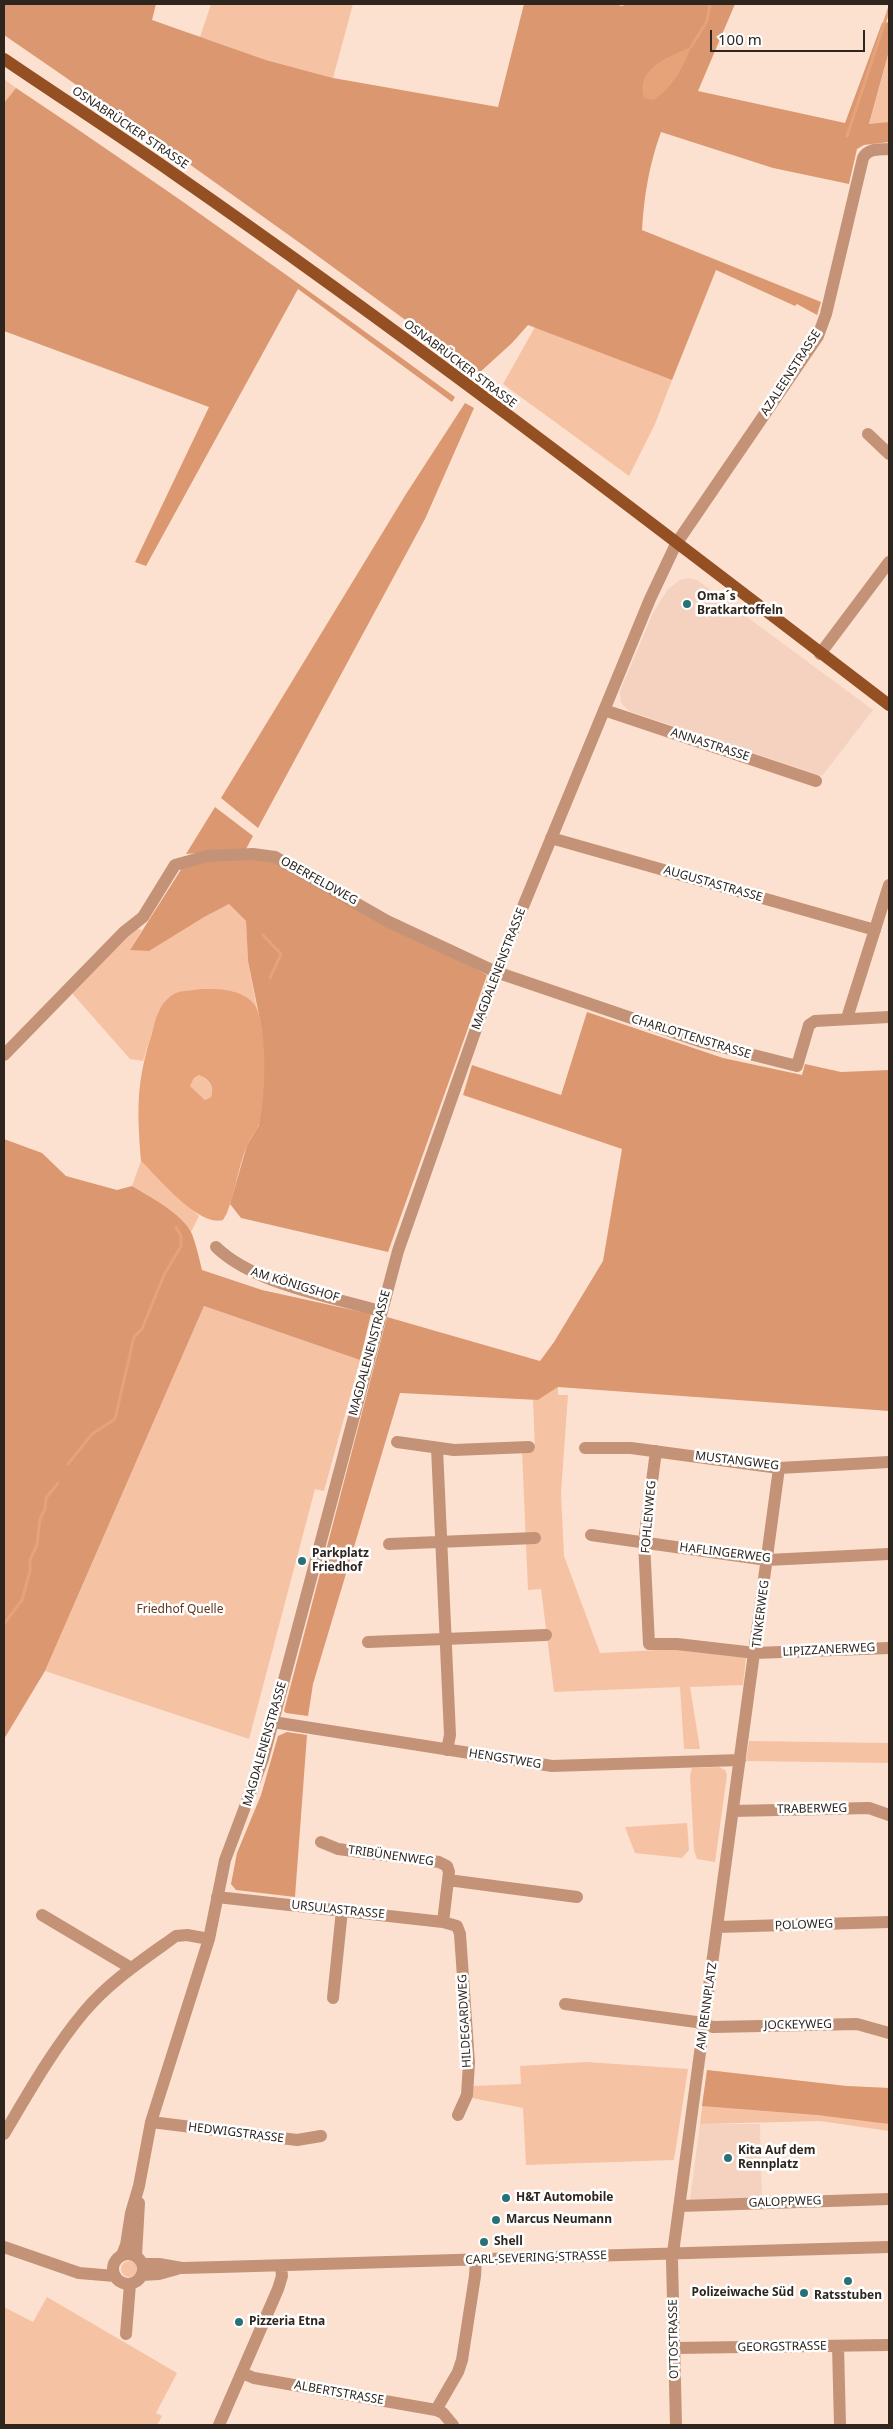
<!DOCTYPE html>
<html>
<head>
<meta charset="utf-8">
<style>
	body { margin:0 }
	#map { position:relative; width:893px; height:2429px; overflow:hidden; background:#fce1d1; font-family:"Noto Sans",sans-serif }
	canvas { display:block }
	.frame { position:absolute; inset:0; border:5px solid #2e251f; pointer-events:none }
	.scale { position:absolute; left:710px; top:30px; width:155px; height:22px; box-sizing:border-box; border:2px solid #2e251f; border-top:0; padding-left:6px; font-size:15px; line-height:18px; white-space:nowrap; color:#2e251f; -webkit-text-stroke:4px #fff; paint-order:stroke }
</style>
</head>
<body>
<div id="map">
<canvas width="893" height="2429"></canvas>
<div class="frame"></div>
<div class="scale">100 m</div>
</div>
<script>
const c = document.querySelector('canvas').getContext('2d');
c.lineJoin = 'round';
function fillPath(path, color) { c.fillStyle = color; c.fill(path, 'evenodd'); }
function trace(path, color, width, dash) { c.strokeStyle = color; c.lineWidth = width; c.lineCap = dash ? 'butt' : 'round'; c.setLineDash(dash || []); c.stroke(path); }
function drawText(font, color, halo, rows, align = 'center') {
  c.font = font + ' "Noto Sans",sans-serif'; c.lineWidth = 5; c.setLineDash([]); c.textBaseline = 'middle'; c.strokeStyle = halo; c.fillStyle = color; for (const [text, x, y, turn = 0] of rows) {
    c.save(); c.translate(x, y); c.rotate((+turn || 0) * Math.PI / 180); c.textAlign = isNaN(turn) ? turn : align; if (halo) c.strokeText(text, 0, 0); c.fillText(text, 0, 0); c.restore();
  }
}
fillPath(new Path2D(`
	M689,578l8,2 176,130 -51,66 -193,-65 -8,-8 -1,-12 33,-78 15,-24 12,-9z
	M700,2124h60l2,74 -72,2z`), '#f4d2bf');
fillPath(new Path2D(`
	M211,4h142l-20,74 -67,-18 -66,-23z
	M889,51v71l-20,3z
	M4,79l12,9 -12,15z
	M535,327l137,53 -17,44 -26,52 -126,-92z
	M229,904l17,17 2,40 9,48c-22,-36 -68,-10 -98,1l-16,51 -13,-2 -59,-67 62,-65 9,3 -12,20z
	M199,1075c10,5 16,11 12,22l-6,3 -15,-14 4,-8z
	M141,1161l58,55 -8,16c-17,-20 -37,-34 -59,-46z
	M204,1306l156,54 -36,131 -9,-2 -66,250 -204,-68z
	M558,1387v8h10l-7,98 3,63 36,97 79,-4 67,9 -3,27 -53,2 10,62h-16l-4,-62 -126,5 -13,-103 -13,1 -6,-139 13,-1 -2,-50h5z
	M749,1741l140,2v20l-143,-2z
	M719,1767l6,3 2,5 -12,87 -18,-3 -3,-9 -4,-74 2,-8z
	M687,1823l2,27 -7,8 -47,-5 -10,-26z
	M587,2062l101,7 -14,91 -148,5 -3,-57 -51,-10v-12l49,-2 -1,-18z
	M707,2070l139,16 43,2v43l-69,-10 -120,3z
	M121 2269a8 8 0 1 1 16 0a8 8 0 1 1-16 0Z
	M47,2297l130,76 -21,40 6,3 -5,9h-153v-118l29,15z`), '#f6c2a4');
fillPath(new Path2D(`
	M4,4h152l-4,16 114,40 67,18 165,29 26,-103h89l10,2 1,-2h111l-37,87 147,32 37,-100 7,-1v29l-20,73 20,-2v20l-25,3 -7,4 -8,35 -76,-16 -112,-36c-12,33 -17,64 -19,98l179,72 -4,13 -20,-11 -2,2 -79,-36 -44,110 -144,-55 -16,18 -34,31c-156,-117 -314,-229 -474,-339z
	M16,88c149,99 294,203 439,309l-3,5 -154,-113 -152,277 -11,-4 74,-155 -205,-76v-228z
	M465,403l9,5 -49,111 -167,309 -37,-30 185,-304z
	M215,807l38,29 -7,13 -60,5z
	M252,858l24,3 211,114 -99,277 -147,-34 -11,-14 17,-59 12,-20 5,-66 -4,-39 -12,-59 -2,-40 -17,-17 -25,13 -55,34 -19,-1 52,-82 28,-8z
	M587,1012l136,46 79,17 3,-11 36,8 48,-2v341l-331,-24 -20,13 -138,-7 -87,291 -5,32 -22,-3 -2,-2 103,-394 153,44 14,-19 49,-81 19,-112 -159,-54 9,-30 89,30z
	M4,1139l38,14 24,23 51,14 15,-4c17,10 50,28 59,46 5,11 8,26 11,38l60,20 109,24 -11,46 -156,-54 -159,365 -41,68z
	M287,1732l20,3 -12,162 -59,-7 -5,-6 6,-31 24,-58 17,-59z
	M707,2070l139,16 43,2v36l-72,-9 -115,-9z`), '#db9870');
fillPath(new Path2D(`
	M691,47c-8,21 -18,40 -37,53l-10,-2c-9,-30 25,-41 47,-51z
	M200,989c18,0 41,-1 54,15 14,18 12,98 5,120 -3,8 -10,15 -13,24 -8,21 -11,44 -19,65l-4,7c-25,7 -64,-42 -82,-59 -4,-51 -5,-78 11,-128 4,-15 7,-30 22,-39 7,-4 18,-3 26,-5zM199,1075c10,4 16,11 12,22l-6,3 -15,-14 4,-8z`), '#e6a279');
trace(new Path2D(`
	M691,47l16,-26 3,-17
	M847,136l42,-127
	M263,935l18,19 -11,24
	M68,1464l24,-30 23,-15 19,-82 8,-8 22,-54 17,-29v-10l-5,-9
	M4,1624l18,-24 8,-29v-11l7,-15 3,-26 5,-10 1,-11 12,-15`), '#e6a279', 3);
trace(new Path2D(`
	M868,434l21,20
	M820,654l69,-92
	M604,710l212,71
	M551,838l324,92
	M847,1018l42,-133
	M4,1055l120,-123 19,-15 32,-52 32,-9 46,-2 22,3 112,64 109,51 206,70 95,24 12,-41 6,-4 74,-4
	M216,1247c38,37 113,49 164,64
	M397,1442l57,8 75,-3
	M437,1448l13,287 -3,15
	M585,1448h46l148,20 110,-6
	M656,1451l-12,91 5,102h28l78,9 134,-5
	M591,1535l176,25 122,-6
	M389,1544l146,-6
	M368,1642l178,-7
	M273,1722l279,44 188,-6
	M733,1811l136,-3 20,7
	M321,1842l17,7 101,13 8,4 2,6 -6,50
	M448,1880l129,17
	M217,1897l226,25 14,4 3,8 9,129 -2,32 -9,20
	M42,1915l89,53
	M718,1927l171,-5
	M333,1998l9,-88
	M565,2004l131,18 17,5 144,-3 32,9
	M151,2122l146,18 24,-4
	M4,2134c25,-42 49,-85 80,-122 26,-31 60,-53 92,-76l11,-1 22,4
	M681,2206l208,-7
	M4,2247l75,26 36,3
	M113 2269a15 15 0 1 1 30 0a15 15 0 1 1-30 0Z
	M122,2255l4,-10 5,-32 8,-27 12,-64 58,-183 16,-79 38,-101 135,-508 98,-279 154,-373 26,-55 142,-208 8,-22 37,-156c5,-10 16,-8 26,-9
	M136,2256l3,-53
	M143,2264h16l23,4 39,-1 668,-20
	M142,2275l17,-1 18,-5
	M126,2334l4,-50
	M838,2346l2,79
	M674,2348l215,-3
	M242,2373l12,5 182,32 7,3 10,12
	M436,2410l22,-38 4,-12 13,-84 1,-17
	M219,2425l59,-136 4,-13 -1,-10
	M676,2425l-4,-165 107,-792`), '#c49377', 12);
trace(new Path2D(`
	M4,59c56,38 113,75 169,114 244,169 480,351 716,532`), '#945023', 12);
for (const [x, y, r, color] of [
	[687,604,5,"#287277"],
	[302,1561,5,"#287277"],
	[728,2158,5,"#287277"],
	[506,2198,5,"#287277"],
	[496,2220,5,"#287277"],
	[484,2242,5,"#287277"],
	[848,2281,5,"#287277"],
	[804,2293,5,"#287277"],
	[239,2322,5,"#287277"]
]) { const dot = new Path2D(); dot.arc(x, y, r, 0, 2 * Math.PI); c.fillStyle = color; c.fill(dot); trace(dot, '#fff', 2); }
drawText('12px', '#2e251f', '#fff', [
	["OSNABRÜCKER STRASSE",130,128,34],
	["OSNABRÜCKER STRASSE",460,364,37],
	["AZALEENSTRASSE",791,373,-57],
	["ANNASTRASSE",710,745,18],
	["OBERFELDWEG",319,881,29],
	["AUGUSTASTRASSE",713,884,16],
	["MAGDALENENSTRASSE",499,969,-69],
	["CHARLOTTENSTRASSE",691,1037,17],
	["AM KÖNIGSHOF",295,1285,17],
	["MAGDALENENSTRASSE",370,1353,-75],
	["MUSTANGWEG",737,1461,7],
	["FOHLENWEG",649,1517,-85],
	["HAFLINGERWEG",725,1553,7],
	["TINKERWEG",761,1614,-83],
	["LIPIZZANERWEG",829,1650,-3],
	["MAGDALENENSTRASSE",265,1744,-74],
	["HENGSTWEG",505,1759,9],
	["TRABERWEG",812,1809,-1],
	["TRIBÜNENWEG",391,1856,8],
	["URSULASTRASSE",338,1910,6],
	["POLOWEG",804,1925,-2],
	["AM RENNPLATZ",707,2006,-82],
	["HILDEGARDWEG",465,2021,-93],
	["JOCKEYWEG",798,2025,-1],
	["HEDWIGSTRASSE",236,2133,7],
	["GALOPPWEG",785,2202,-2],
	["CARL-SEVERING-STRASSE",536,2258,-2],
	["OTTOSTRASSE",674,2339,-91],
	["GEORGSTRASSE",782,2347,-1],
	["ALBERTSTRASSE",339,2393,10]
]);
drawText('bold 12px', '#2e251f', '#fff', [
	["Oma´s",697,597],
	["Bratkartoffeln",697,611],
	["Parkplatz",312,1554],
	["Friedhof",312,1568],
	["Kita Auf dem",738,2151],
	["Rennplatz",738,2165],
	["H&T Automobile",516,2198],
	["Marcus Neumann",506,2220],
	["Shell",494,2242],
	["Polizeiwache Süd",794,2293,"right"],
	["Ratsstuben",848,2296,"center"],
	["Pizzeria Etna",249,2322]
], 'left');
drawText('12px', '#623517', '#fff', [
	["Friedhof Quelle",180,1610]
]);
</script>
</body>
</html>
